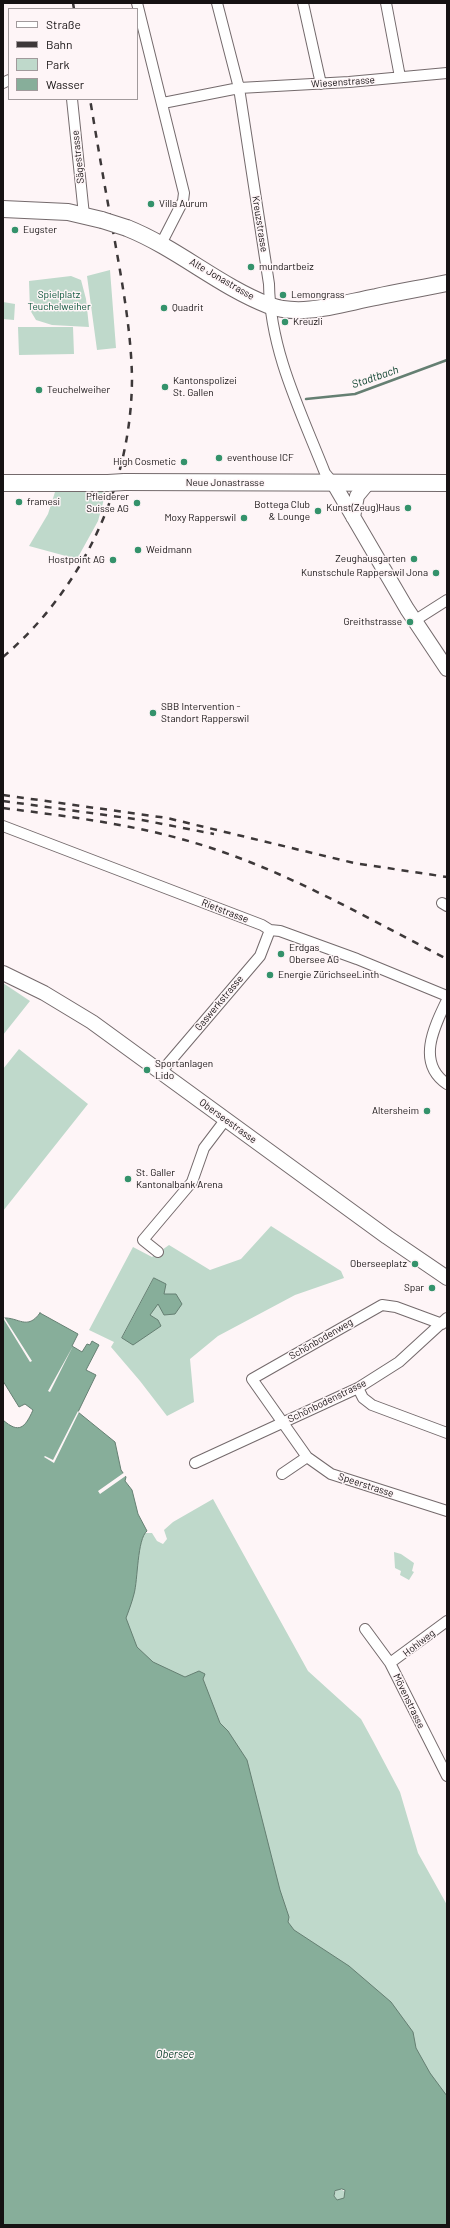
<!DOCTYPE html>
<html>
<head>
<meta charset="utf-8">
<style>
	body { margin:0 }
	#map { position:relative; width:450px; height:2228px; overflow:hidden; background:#fef5f7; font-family:Barlow,sans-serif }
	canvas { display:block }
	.frame { position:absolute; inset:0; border:4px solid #161213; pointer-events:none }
	.legend { position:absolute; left:8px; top:8px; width:130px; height:92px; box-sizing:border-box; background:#fef5f7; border:1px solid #a19a9c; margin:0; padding:5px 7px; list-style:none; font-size:12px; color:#161213 }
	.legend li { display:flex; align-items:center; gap:8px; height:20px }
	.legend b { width:20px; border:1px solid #a19a9c }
</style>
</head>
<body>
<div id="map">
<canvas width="450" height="2228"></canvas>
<div class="frame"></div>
<ul class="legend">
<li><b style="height:5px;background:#fff"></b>Straße</li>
<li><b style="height:5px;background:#3d3839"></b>Bahn</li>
<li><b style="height:11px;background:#bfd9cb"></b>Park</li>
<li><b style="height:11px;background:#87ae9a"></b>Wasser</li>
</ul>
</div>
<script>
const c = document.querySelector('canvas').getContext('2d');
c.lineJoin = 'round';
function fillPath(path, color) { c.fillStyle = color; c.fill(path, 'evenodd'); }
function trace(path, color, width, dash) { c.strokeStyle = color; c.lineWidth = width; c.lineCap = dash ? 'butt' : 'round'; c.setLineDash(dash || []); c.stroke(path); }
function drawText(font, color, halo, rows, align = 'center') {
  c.font = font + ' Barlow,sans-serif'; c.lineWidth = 3; c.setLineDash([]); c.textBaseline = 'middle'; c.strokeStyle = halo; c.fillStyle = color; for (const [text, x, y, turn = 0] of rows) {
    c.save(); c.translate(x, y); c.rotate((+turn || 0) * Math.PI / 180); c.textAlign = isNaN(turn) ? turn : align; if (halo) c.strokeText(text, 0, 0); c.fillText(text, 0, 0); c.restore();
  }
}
fillPath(new Path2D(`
	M110,270l6,78 -19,2 -10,-74z
	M71,276l10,4 5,19 3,28 -37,-2 -16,-5 -6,-10 -1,-29z
	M3,302l12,2 -1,16 -11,-1z
	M18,327h55l1,27 -55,1z
	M55,492h51l-8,29 -21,38 -48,-13 19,-32z
	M3,983l27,18 -27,34z
	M19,1049l69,55 -85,107v-142z
	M271,1226l70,45 3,7 -49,17 -77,41 -28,23 4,43 -27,14 -27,-35 -29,-34 3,-5 -25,-12 44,-83 19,10 17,-12 41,25 31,-11z
	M213,1499l95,172 53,48 12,22 27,51 18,61 29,52v320l-238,-282 -102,-374 38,-36h7l5,8 6,3 4,-5 -3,-9 9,-8z
	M394,1552l7,2 13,9 -2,8 2,1 -5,8 -9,-5 1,-4 -6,-3z
	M334.5 2195a5.5 5.5 0 1 1 11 0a5.5 5.5 0 1 1-11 0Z`), '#bfd9cb');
const water = new Path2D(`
	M154,1278l12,6 -2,10h12l6,10 -7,10 -11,1 -6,-11 -8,11 8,5 3,6 -28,19 -11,-7z
	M40,1313l38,21 -6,12 10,6 5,-8 3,1 2,-4 7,4 -13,25 10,5 -18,37 37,30 6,28 5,7 -1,4 7,9 6,24 9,17c-10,8 -9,49 -13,63 -2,8 -5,16 -8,24l11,29 16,15 32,15 14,-6 6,3 -2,5 17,44 8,8 19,29 33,130 9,27 -1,5 6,8 55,36 42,36 22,30 3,16 14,25 17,23v129h-444v-805c16,14 22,8 30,-10l-8,-6 -6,3 -16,-26v-63c16,-1 24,13 37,-5zM342,2189l3,1 -1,8 -7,2 -3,-4 1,-5z`);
fillPath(water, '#87ae9a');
trace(water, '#657f72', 1);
fillPath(new Path2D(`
	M4,1317l28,44 -2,1 -27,-44z
	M73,1346l-23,46 -2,-1z
	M78,1411l1,1 -25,51 -10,-6 1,-1 8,4z
	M125,1472l2,3 -27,19 -2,-3z`), '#fef5f7');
trace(new Path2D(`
	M306,399l49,-5 92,-34`), '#657f72', 2.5);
const street = new Path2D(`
	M137,3l47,190 -1,8 -22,43
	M217,3l22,85 30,196c1,67 32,128 56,189l9,11
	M303,3l18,81
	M386,3l14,74
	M3,83l6,-3
	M72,99l12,116
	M163,103l76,-15 110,-6 98,-9
	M414,621l33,-21
	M3,826l259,99 8,5 10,1 77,28 90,37
	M442,903l5,3
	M447,1000c-13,27 -31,63 0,84
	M161,1072l99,-116 10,-26
	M158,1252l-15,-12 49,-58 12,-34 22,-29
	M442,1324l-46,-17 -14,-2 -130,74 55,78 24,17 116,37
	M358,1388l5,10 9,7 75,28
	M195,1463l163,-75 41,-26 48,-44
	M282,1474l25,-17
	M365,1629l25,34 57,113
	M390,1663l57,-42`);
const secondary = new Path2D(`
	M334,484l73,125 40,60
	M353,517l4,-21 10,-12
	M3,973l41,20 48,29 295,215 60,41`);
const primary = new Path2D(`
	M3,209l65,3 34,8
	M127,228c50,20 92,58 141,77 33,13 75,-2 108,-8 23,-5 47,-9 71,-14
	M124,482l323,1
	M3,483h105`);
trace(street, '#746a6c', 12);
trace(secondary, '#746a6c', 16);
trace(primary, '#746a6c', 18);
trace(street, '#fff', 10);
trace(secondary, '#fff', 14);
trace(primary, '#fff', 16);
trace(new Path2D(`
	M73,3l1,6
	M3,657c81,-69 129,-174 129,-280 -1,-45 -9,-90 -17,-135 -9,-48 -17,-95 -25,-143
	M3,795l164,23 187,45 93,14
	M3,801l139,19 72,14
	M3,808c69,9 138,17 205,39 84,27 161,72 239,112`), '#3d3839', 2.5, [7, 7]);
const primaryBridge = new Path2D(`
	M102,220l25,8
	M108,483l16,-1`);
trace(primaryBridge, '#746a6c', 18, []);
trace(primaryBridge, '#fff', 16);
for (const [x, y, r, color] of [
	[151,204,4,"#34926b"],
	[15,230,4,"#34926b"],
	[251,267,4,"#34926b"],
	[283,295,4,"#34926b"],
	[164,308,4,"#34926b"],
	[285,322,4,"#34926b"],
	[165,387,4,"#34926b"],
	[39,390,4,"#34926b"],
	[219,458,4,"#34926b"],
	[184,462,4,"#34926b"],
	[19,502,4,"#34926b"],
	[137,503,4,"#34926b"],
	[408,508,4,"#34926b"],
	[318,511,4,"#34926b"],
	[244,518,4,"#34926b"],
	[138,550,4,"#34926b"],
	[414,559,4,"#34926b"],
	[113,560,4,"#34926b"],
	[436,573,4,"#34926b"],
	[410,622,4,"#34926b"],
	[153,713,4,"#34926b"],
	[281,954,4,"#34926b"],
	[270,975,4,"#34926b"],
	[147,1070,4,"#34926b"],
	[427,1111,4,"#34926b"],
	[128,1179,4,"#34926b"],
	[415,1264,4,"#34926b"],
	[432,1288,4,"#34926b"]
]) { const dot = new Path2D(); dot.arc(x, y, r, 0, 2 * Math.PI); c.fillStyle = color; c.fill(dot); trace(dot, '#fef5f7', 1.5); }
drawText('10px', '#161213', '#fef5f7', [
	["Wiesenstrasse",343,82,-4],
	["Sägestrasse",78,157,-96],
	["Kreuzstrasse",260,224,81],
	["Alte Jonastrasse",222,279,30],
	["Neue Jonastrasse",225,483],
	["Rietstrasse",225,911,21],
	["Gaswerkstrasse",219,1003,-50],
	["Oberseestrasse",228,1121,36],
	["Schönbodenweg",321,1339,-30],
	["Schönbodenstrasse",327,1401,-26],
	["Speerstrasse",366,1485,18],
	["Hohlweg",419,1643,-38],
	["Mövenstrasse",409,1701,64]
]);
drawText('10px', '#161213', '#fef5f7', [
	["Villa Aurum",159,204],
	["Eugster",23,230],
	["mundartbeiz",259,267],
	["Lemongrass",291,295],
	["Quadrit",172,308],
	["Kreuzli",293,322],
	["Kantonspolizei",173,381],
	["St. Gallen",173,393],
	["Teuchelweiher",47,390],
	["eventhouse ICF",227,458],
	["High Cosmetic",176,462,"right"],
	["Pfleiderer",129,497,"right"],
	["Suisse AG",129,509,"right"],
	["framesi",27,502],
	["Bottega Club",310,505,"right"],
	["& Lounge",310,517,"right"],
	["Kunst(Zeug)Haus",400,508,"right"],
	["Moxy Rapperswil",236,518,"right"],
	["Weidmann",146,550],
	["Zeughausgarten",406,559,"right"],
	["Hostpoint AG",105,560,"right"],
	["Kunstschule Rapperswil Jona",428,573,"right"],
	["Greithstrasse",402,622,"right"],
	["SBB Intervention -",161,707],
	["Standort Rapperswil",161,719],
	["Erdgas",289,948],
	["Obersee AG",289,960],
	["Energie ZürichseeLinth",278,975],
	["Sportanlagen",155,1064],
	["Lido",155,1076],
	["Altersheim",419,1111,"right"],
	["St. Galler",136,1173],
	["Kantonalbank Arena",136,1185],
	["Oberseeplatz",407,1264,"right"],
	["Spar",424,1288,"right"]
], 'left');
drawText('10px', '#065237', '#fef5f7', [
	["Spielplatz",59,295],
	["Teuchelweiher",59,307]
]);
drawText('italic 11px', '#053c27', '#fef5f7', [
	["Stadtbach",375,377,-19],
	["Obersee",175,2054]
]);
</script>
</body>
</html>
